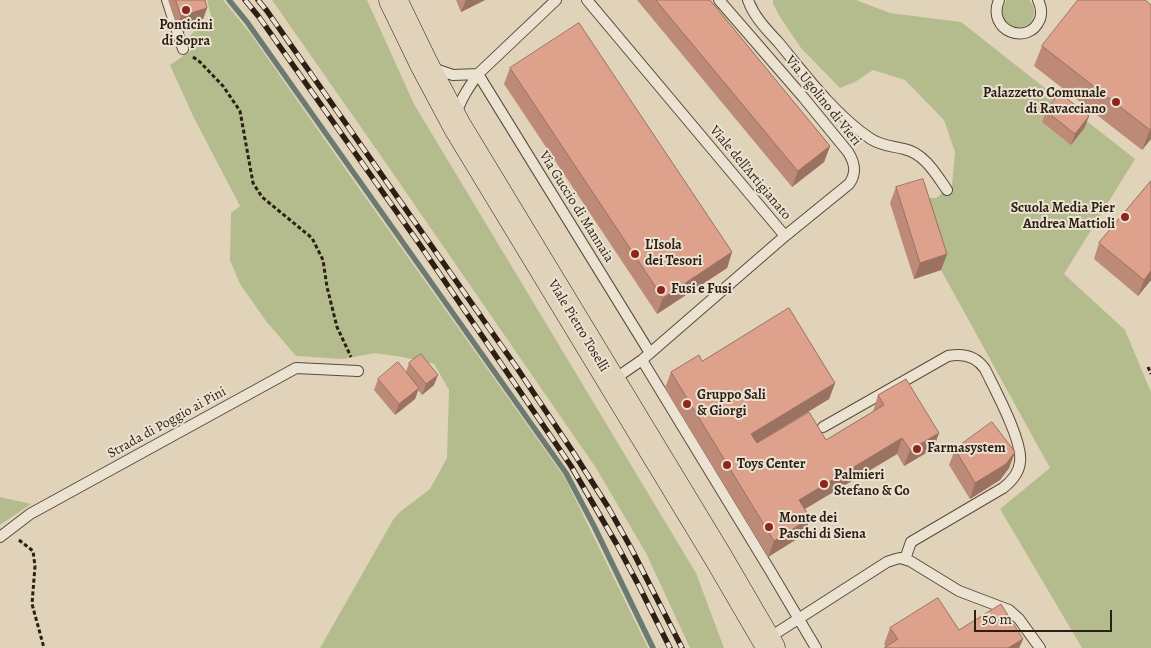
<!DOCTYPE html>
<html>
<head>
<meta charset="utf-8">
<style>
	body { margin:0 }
	#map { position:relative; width:1151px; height:648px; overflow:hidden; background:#e0d3b9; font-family:Alegreya,serif }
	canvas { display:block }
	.scale { position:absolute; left:974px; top:610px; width:138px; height:22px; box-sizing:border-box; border:2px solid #2e1f14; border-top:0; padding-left:6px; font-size:15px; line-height:18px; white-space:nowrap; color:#2e1f14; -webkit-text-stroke:4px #ebe2d2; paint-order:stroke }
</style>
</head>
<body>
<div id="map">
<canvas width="1151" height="648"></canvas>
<div class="scale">50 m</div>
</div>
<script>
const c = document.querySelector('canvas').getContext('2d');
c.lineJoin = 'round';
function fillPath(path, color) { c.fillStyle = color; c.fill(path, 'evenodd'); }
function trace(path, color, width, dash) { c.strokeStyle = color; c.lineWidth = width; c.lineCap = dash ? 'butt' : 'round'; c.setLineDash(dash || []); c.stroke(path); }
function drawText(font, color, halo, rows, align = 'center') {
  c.font = font + ' Alegreya,serif'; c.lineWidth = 4; c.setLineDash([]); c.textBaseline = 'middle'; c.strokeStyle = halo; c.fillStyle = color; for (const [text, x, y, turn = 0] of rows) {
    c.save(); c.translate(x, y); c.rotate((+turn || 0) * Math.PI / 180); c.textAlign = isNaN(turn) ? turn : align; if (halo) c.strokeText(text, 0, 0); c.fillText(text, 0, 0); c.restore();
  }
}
fillPath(new Path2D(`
	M207,0h16l27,33 96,137 219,308 83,170h-328l73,-128 7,-8 30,-23 17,-31 2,-68 -15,-26 -32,-7 -27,-4 -32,6 -47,-3 -30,-35 -26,-37 -10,-24 1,-47 9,-7 -47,-90 -23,-51 22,-15 -5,-10 9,-11 17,-6z
	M272,0h95l47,104 282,469 28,75h-34l-44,-95 -50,-85 -215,-312z
	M773,0h83l34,13 71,9 174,137 -71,115 61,56 26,62v256h-69l-82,-139 50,-41 -109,-198 -23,-72h18l16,-12 3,-34 -11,-32 -39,-40 -32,-10 -18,12 -15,6 -39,-40 -21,-31 -7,-13z
	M1007,0h22c4,5 6,8 5,14 -5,26 -46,9 -27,-14z
	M0,497l31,7 -31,21z`), '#b4bc8e');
trace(new Path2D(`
	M229,0l18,22 319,451 28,53 59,122`), '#6b7b71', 5.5);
const service = new Path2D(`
	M167,0l16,49
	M587,0l198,236
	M748,0c6,17 19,30 31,43 27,33 57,73 92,96 11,7 21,7 33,10 20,4 32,25 43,41
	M999,0c-13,31 30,47 41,19 2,-6 1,-13 -2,-19
	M432,68l21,7 25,-1
	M478,74l172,279
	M456,115c4,-15 13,-28 22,-41l78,-74
	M642,360l129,212 45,76
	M613,380l29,-20 143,-124 64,-52c8,-11 6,-21 -1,-32l-45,-55 -84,-97
	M823,427l125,-71c15,-3 28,0 37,13 10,21 38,72 35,93 -1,11 -8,19 -17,26l-92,54 -6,17
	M0,537l30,-23 266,-146 62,3
	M767,639l120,-77 9,-3 4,-1 10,3 49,30 50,19 10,9 21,29`);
const primary = new Path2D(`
	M393,0l31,64 33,62 261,431 53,91`);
trace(service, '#5a4c3d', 12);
trace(primary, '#2e1f14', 29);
trace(new Path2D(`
	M193,57l7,5 23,24 17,25 13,72 9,14 50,41 11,22 4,27 10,40 14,30
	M1148,367l3,7
	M19,540l14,11 2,15 -3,38 12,44`), '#2e1f14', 3, [4, 2.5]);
trace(service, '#ebe2d2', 10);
trace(primary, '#e0d3b9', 28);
const rail = new Path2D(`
	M245,0l14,17 161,228 151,221 45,77 23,43 31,62
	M258,0l9,11 250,357 58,87 33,52 23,41 51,100`);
trace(rail, '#2e1f14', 5.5);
trace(rail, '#ebe2d2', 4, [11]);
fillPath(new Path2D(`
	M168,0h37l2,8 -4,11 -26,8z
	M456,0h29l-24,12z
	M637,0h73l120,146 -6,16 -32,25z
	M1151,5v134l-9,11 -108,-84 8,-20z
	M510,68l222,184 -5,16 -70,46 -153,-230z
	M1046,111l39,16 -14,18 -29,-23z
	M1151,181v99l-13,16 -44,-37 5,-16z
	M896,187l51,67 -6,16 -27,9 -24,-76z
	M702,361l133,22 -6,16 -72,44 69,-3 47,-28 5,-17 61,38 -6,16 -29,17 -7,-12 -92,55 5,9 -5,16 -37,23 -103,-169 6,-16z
	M409,363l25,22 -12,10 -4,-5 -3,9 -20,16 -21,-25 4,-11 28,-7z
	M955,449l60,3 -6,16 -9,12 -30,19 -21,-34z
	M890,628l69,2 64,9 -4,9h-135l2,-1 -2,-3z`), '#be8a78');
fillPath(new Path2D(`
	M466,0h19l-24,12z
	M207,8l-4,11 -26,8 4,-11z
	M1089,116l-4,11 -14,18 4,-11z
	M1151,128v11l-9,11 8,-20z
	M830,146l-6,16 -32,25 6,-16z
	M732,252l-5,16 -70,46 6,-16z
	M947,254l-6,16 -27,9 6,-16z
	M1151,271v9l-13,16 6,-16z
	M438,375l-4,10 -12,10 4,-11z
	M835,383l-6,16 -84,51 6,-16z
	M419,388l-4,11 -20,16 4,-11z
	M939,433l-6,16 -29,17 6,-16z
	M902,438l-5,16 -104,62 6,-16z
	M1015,452l-6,16 -9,12 -30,19 5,-16z
	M810,518l-5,16 -37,23 6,-16z
	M1023,639l-4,9h-11z`), '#9b7162');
const building = new Path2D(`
	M176,0h29l2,8 -26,8z
	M656,0h54l120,146 -32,25z
	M1078,0h67l6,5v123l-1,2 -108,-84z
	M579,23l153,229 -69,46 -153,-230z
	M1060,93l29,23 -14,18 -29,-23z
	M923,179l24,75 -27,9 -24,-76z
	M1151,181v90l-7,9 -45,-37z
	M789,308l46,75 -84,51 6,9 52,-31 17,28 58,-35 -6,-10 28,-16 33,54 -29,17 -8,-12 -103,62 11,18 -36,23 -103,-169 28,-17 3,6z
	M421,354l17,21 -12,9 -17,-21z
	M398,362l21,26 -20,16 -21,-25z
	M992,422l23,30 -9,12 -31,19 -20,-34z
	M938,598l21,32 42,-26 22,35 -15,9h-124l14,-9 -8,-11z`);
fillPath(building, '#dda18c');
trace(building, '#9b7162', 1);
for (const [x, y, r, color] of [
	[186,10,5,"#8f2418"],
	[1116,102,5,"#8f2418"],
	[1125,217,5,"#8f2418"],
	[635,254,5,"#8f2418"],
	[661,290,5,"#8f2418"],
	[687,404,5,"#8f2418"],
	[917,449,5,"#8f2418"],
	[727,465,5,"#8f2418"],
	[824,484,5,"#8f2418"],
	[769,527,5,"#8f2418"]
]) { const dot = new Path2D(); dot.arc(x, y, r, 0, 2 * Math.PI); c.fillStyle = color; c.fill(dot); trace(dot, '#ebe2d2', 2); }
drawText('bold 14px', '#2e1f14', '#ebe2d2', [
	["Ponticini",186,26,"center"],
	["di Sopra",186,42,"center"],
	["Palazzetto Comunale",1106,94,"right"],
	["di Ravacciano",1106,110,"right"],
	["Scuola Media Pier",1115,209,"right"],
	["Andrea Mattioli",1115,225,"right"],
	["L'Isola",645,246],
	["dei Tesori",645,262],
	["Fusi e Fusi",671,290],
	["Gruppo Sali",697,396],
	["& Giorgi",697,412],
	["Farmasystem",927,449],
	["Toys Center",737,465],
	["Palmieri",834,476],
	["Stefano & Co",834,492],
	["Monte dei",779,519],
	["Paschi di Siena",779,535]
], 'left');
drawText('14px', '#2e1f14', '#ebe2d2', [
	["Via Ugolino di Vieri",823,101,51],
	["Viale dell'Artigianato",750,173,50],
	["Via Guccio di Mannaia",576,207,58],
	["Viale Pietro Toselli",578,326,59],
	["Strada di Poggio ai Pini",167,423,-29]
]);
</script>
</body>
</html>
